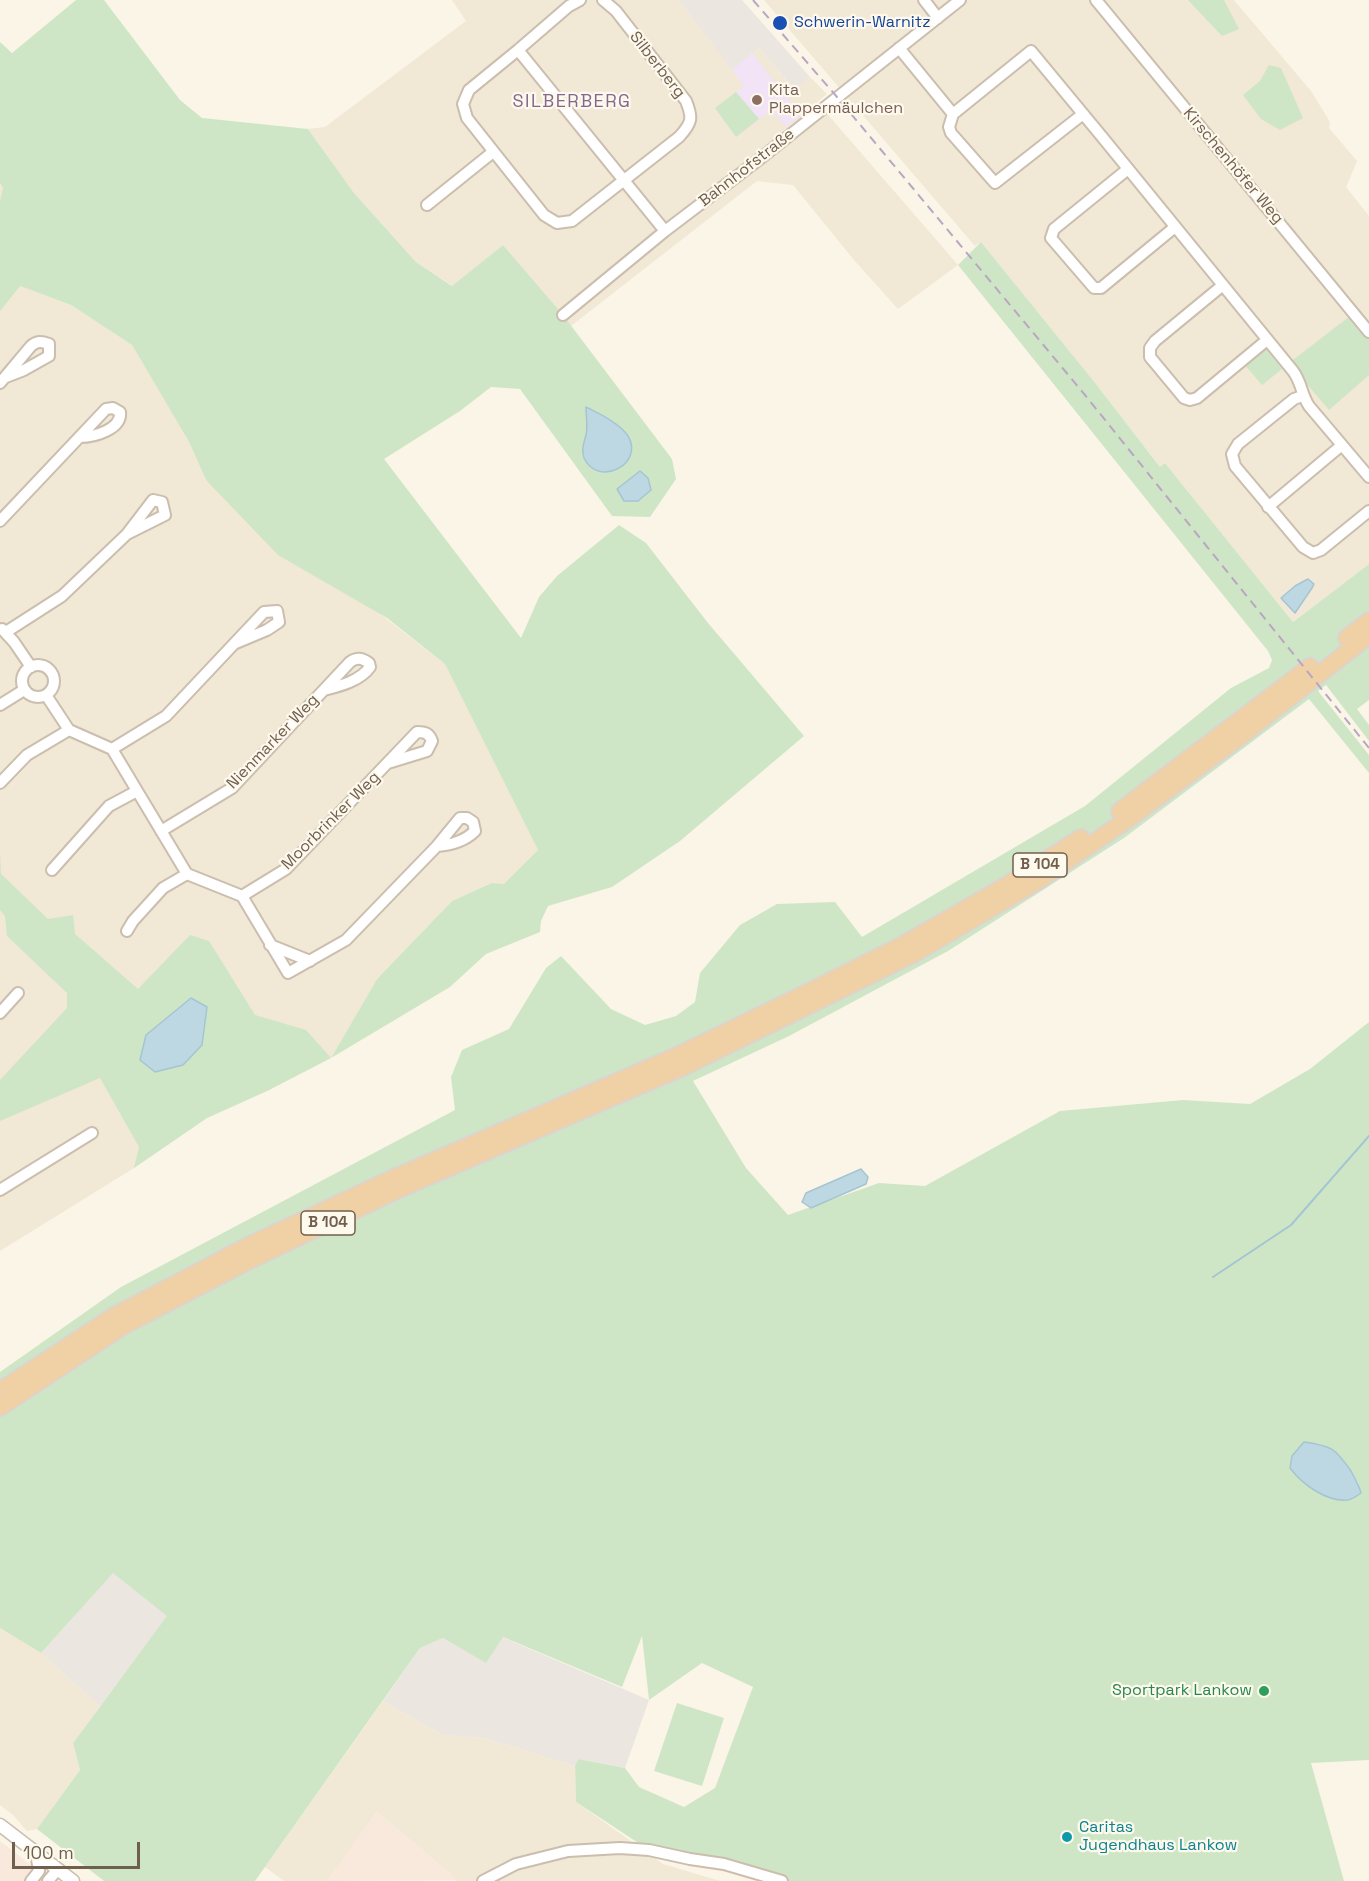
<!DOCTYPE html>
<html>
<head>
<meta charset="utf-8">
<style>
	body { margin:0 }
	#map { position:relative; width:1369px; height:1881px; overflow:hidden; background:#faf5e7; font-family:"Space Grotesk",sans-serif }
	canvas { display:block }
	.scale { position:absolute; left:12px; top:1842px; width:128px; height:27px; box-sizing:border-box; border:3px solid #715f4e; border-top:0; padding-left:8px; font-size:18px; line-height:21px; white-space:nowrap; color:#715f4e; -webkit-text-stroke:4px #fdf9ed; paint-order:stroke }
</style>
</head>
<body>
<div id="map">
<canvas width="1369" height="1881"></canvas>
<div class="scale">100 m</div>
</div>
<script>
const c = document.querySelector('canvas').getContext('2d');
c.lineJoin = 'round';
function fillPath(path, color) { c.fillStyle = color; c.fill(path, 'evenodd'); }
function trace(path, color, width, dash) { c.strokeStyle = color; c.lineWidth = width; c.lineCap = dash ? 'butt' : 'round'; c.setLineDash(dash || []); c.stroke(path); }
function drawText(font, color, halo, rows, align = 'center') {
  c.font = font + ' "Space Grotesk",sans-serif'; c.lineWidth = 4.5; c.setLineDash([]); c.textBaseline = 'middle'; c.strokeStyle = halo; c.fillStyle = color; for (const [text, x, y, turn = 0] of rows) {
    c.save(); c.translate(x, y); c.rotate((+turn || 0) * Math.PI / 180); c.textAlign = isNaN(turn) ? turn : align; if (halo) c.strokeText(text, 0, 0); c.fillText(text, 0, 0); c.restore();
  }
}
fillPath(new Path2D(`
	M452,0h227l53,69 27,-21 34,40 17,-11 17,17 -10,8 141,163 -60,44 -44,-49 -61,-75 -36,-4 -186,145 -68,-81 -50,41 -37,-24 -62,-69 -46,-64 17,-2 141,-106z
	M764,0h470l77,91 19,31 -1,6 28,33 -11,26 23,29v348l-76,58 -128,-159 -4,5 -65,-84 -115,-142 -6,4z
	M0,183l3,5 17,98 51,19 61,40 57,97 17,38 239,184 93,186 -34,35 -14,-2 -38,18 -75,78 -46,79 -64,33 -60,27 -73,50 -134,83z
	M0,1628l41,25 59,53 -27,37 7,27 -43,59 -10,2 -14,-16 -13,-10z
	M383,1701l59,34 42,3 91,28 1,36 87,62 57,17h-264l-6,-8 -73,-61 -50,69h-43l-19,-14z`), '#f1e8d6');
fillPath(new Path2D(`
	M377,1812l73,61 6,7 -129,1z
	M0,1841l27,21 24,19h-51z`), '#f9e8dc');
fillPath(new Path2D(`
	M679,0h63l68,77 -16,12 -35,-41 -27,22z
	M113,1572l55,44 -68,90 -59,-53z
	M502,1637l147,63 -24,68 -47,-9 -3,7 -91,-28 -42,-3 -59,-34 37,-53 23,-10 43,24z`), '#ebe6e0');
fillPath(new Path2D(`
	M752,53l49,62 -15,12 -15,-17 -35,27 -21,-29 29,-22 -12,-16z`), '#f2e3f6');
fillPath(new Path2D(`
	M76,0h28l76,100 22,18 106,11 46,64 62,69 36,24 51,-41 60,70 109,144 4,20 -26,38 -38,-1 -92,-127 -29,-2 -31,24 -76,48 137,179 18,-41 18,-21 62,-51 27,18 62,80 96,113 -124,105 -68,46 -64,19 -7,15 -1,11 -54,22 -36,33 -119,71 -64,33 -60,27 -73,50 5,-21 -39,-69 -100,43v-41l67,-72v-15l-60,-57 -2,-20 -5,-6v-59l1,23 47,45 25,-4 2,19 63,55 52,-54 19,6 46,74 51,15 25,28 46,-79 75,-78 39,-18 13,1 34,-34 -93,-186 -58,-46 -109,-63 -72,-75 -17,-38 -57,-97 -61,-40 -51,-19 -20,25v-110l3,-13 -3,-5v-141l12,11z
	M1188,0h36l15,29 -17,7z
	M1269,65l12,3 22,50 -23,12 -19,-11 -18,-24 17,-14z
	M736,92l23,27 -23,18 -21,-29z
	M981,242l115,142 64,83 5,-4 128,159 76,-58v136l-12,9 12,16v16l-43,-56 -8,6 51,64v18l-60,-74 -185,139 -176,113 -159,85 -96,45 53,87 42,47 91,-32 46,3 135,-75 123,-11 67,4 60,-35 59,-47v738l-58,3 33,118h-562l-133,-31 -73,-48 -1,-36 3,-7 47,9 14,19 45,20 31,-19 38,-101 -51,-24 -53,37 -7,-64 -20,51 -119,-50 -17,26 -43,-25 -23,10 -165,233h-151l-67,-52 43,-59 -7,-27 94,-127 -54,-43 -72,80 -41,-25v-256l121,-85 334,-177 -4,-33 11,-27 47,-21 37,-61 15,-12 50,53 34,16 31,-9 19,-14 5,-29 40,-48 37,-21 58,-2 27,35 223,-131 146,-118 38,-20 3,-8 -4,-9 -310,-386zM1304,1443c36,4 37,13 55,41l-66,-28z
	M1354,313l15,19v43l-40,35 -40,-47z
	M1265,348l17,21 -20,16 -18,-21z
	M677,1703l47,15 -22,68 -48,-15z`), '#cfe6c6');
const water = new Path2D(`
	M586,407c12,6 35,17 42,29 17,28 -30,52 -44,22 -3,-9 0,-15 2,-23 2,-8 0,-19 0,-28z
	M640,471l8,7 3,12 -13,11h-14l-7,-12z
	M1308,579l6,5 -2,4 -17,25 -14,-15 14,-12z
	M191,998l16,9 -5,38 -19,20 -28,7 -15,-12 6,-25z
	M861,1169l7,8 -2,7 -55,24 -9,-6 4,-9z
	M1304,1442c28,4 31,6 47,29 4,8 8,14 10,22 -4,3 -8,6 -13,7 -22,2 -46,-16 -58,-32l2,-12z`);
fillPath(water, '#bdd8e2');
trace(water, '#a4c5d2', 1.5);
trace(new Path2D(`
	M1213,1277l78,-52 78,-89`), '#a4c5d2', 2);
const minor = new Path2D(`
	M580,0l-11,6 -51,44 147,181
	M924,0l14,18
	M1096,0l273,332
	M899,48l54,66
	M518,50l-49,40 -6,14 4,14 77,97 13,8 15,-2 107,-84c13,-14 14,-19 7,-36l-70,-90 -13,-11
	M1083,114l-88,69 -44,-50 -2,-6 4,-13 78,-63 72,87 190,233c9,12 8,23 16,35l60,71
	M1128,169l-74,60 -3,9 43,50h7l74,-61
	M427,205l66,-53
	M1223,285l-68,56 -5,7v9l34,41 6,2 7,-2 70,-58
	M563,315l102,-84 96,-73 199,-158
	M0,383l31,-37c6,-5 10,-5 18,-2v12l-25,14 -18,7
	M1302,396l-8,3 -56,45 -6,10 3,12 68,81 10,6 8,-3 48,-39
	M1268,507l74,-62
	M0,521l106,-112 7,-1 7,4c2,17 -25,25 -40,25
	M2,629l12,13 17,25
	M6,632l56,-36 65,-62 26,-34 9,2 3,13 -38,19
	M22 681a16 16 0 1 1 32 0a16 16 0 1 1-32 0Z
	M46,695l23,35 43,19 75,125 55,22 46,77 58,-33 91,-94 23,-28h7l6,4 2,9c-11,11 -24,14 -38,15
	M0,705l24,-15
	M112,749l54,-33 98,-104 13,-1 2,11 -12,8 -31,13
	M0,783l27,-28 42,-25
	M161,831l71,-43 118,-126c7,-5 12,-4 19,1l1,4c-10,14 -30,19 -46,23
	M52,870l57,-64 28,-15
	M242,896l44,-27 131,-137c8,0 12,1 15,9l-5,10 -39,12
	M127,931l6,-10 30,-33 24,-14
	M270,945l40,16
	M0,1013l18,-20
	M0,1190l92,-57
	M31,1881l8,-10 -3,-18
	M48,1881l10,-12
	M483,1881l33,-17 52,-13 52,-3 29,2 41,9 34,5 58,17`);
const tertiary = new Path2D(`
	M0,1825l73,56`);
const trunk = new Path2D(`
	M1347,638l22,-17
	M1120,811l190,-144
	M0,1391l114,-75 136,-71 144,-67 283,-122 128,-62 98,-49 101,-58 77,-49
	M0,1407l123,-81 129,-67 147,-70 286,-123 230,-113 124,-73 92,-63 115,-85 123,-97`);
trace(minor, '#cbbeae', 14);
trace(tertiary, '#cbbeae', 15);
trace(trunk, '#dad5d1', 20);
trace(minor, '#fff', 10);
trace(tertiary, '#fff', 12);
trace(trunk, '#f0d0a5', 16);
trace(new Path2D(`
	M753,0l84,97 248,298 284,353`), '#b9a6c3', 2, [9, 6]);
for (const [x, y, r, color] of [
	[780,23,8,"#1a4fb4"],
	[757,100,6,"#8d6e63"],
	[1264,1691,6,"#2e9e5b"],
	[1067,1837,6,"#0f9aa8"]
]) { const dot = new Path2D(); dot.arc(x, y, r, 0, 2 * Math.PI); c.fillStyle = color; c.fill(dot); trace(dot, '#fdf9ed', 2); }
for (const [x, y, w] of [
	[1040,865,54],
	[328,1223,54]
]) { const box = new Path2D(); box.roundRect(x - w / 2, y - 12, w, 24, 4.5); c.fillStyle = '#fdf9ed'; c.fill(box); trace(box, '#715f4e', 1.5); }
drawText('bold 15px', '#715f4e', null, [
	["B 104",1040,865],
	["B 104",328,1223]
]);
drawText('16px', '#164399', '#fdf9ed', [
	["Schwerin-Warnitz",794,23]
], 'left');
drawText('16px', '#715f4e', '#fdf9ed', [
	["Silberberg",657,65,52],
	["Kirschenhöfer Weg",1233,166,50],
	["Bahnhofstraße",747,168,-38],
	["Nienmarker Weg",273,742,-46],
	["Moorbrinker Weg",331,821,-45]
]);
drawText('16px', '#785e54', '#fdf9ed', [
	["Kita",769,91],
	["Plappermäulchen",769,109]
], 'left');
drawText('16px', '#27864d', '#fdf9ed', [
	["Sportpark Lankow",1252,1691]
], 'right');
drawText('16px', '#0d838f', '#fdf9ed', [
	["Caritas",1079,1828],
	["Jugendhaus Lankow",1079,1846]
], 'left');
c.letterSpacing = '1.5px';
drawText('18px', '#85668d', '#fdf9ed', [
	["SILBERBERG",572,102]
]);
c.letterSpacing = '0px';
</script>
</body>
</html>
